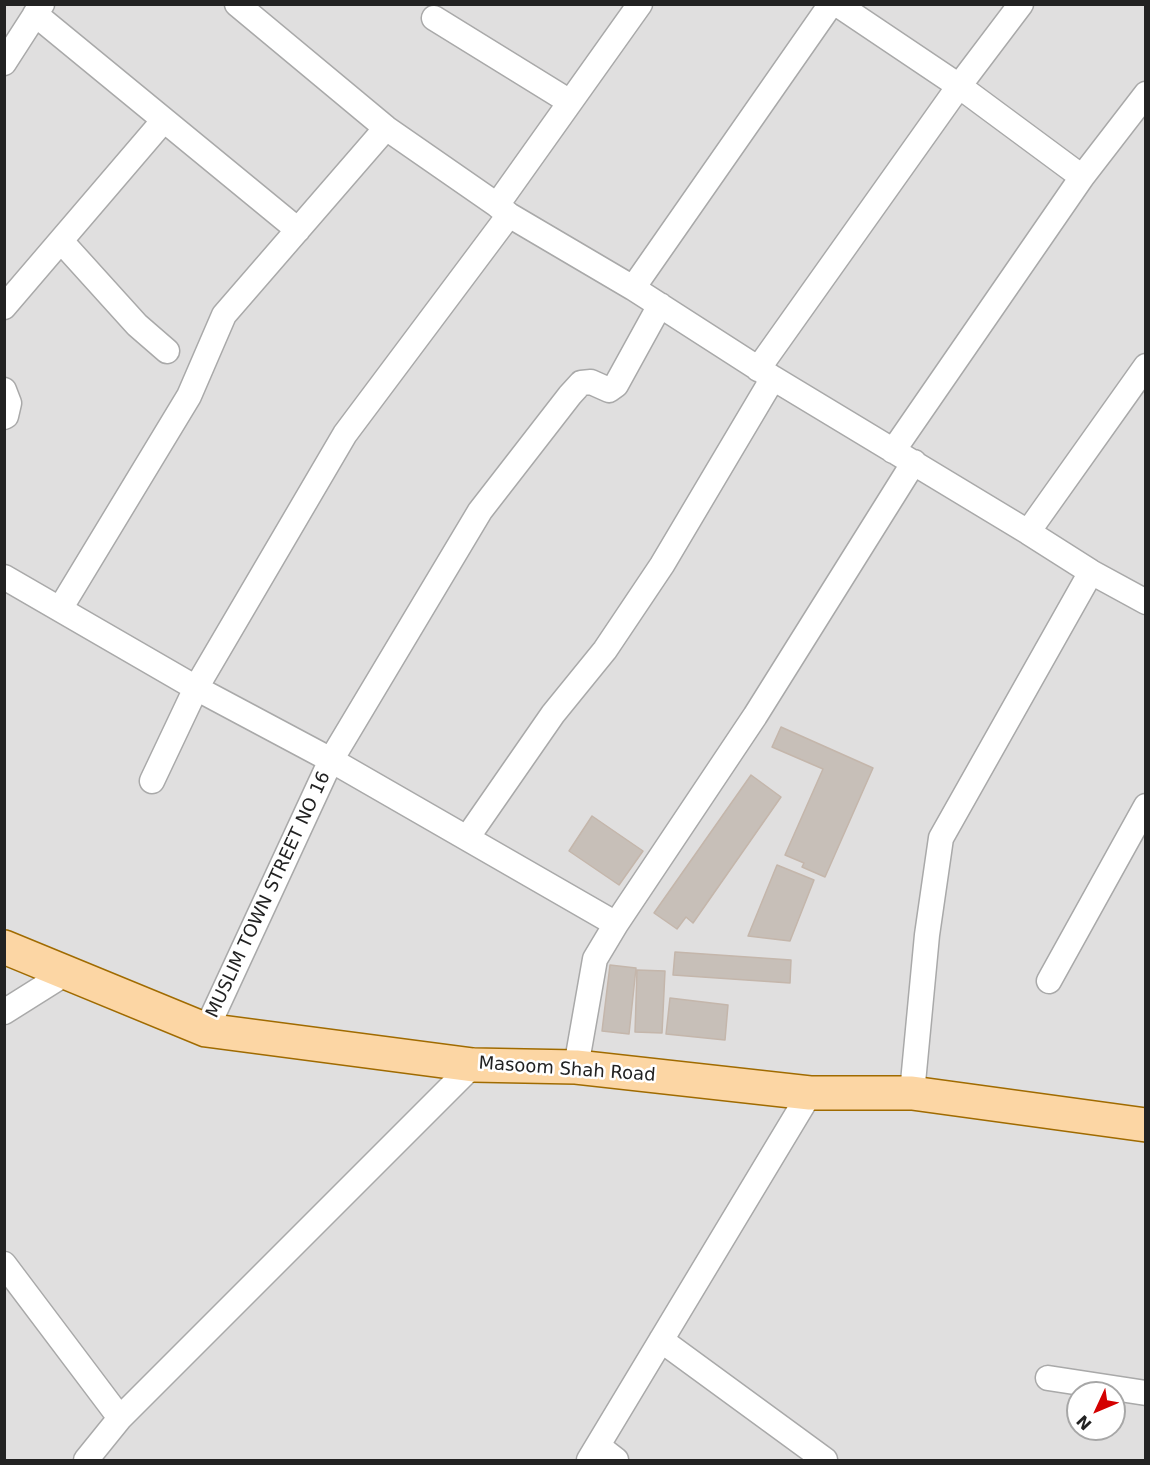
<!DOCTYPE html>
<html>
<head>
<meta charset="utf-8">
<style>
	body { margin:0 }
	#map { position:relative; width:1150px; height:1465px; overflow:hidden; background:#f2efe9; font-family:"DejaVu Sans",sans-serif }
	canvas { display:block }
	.frame { position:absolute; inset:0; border:6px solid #222; pointer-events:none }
	.north { position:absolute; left:1066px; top:1381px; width:60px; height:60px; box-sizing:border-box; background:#fff; border:2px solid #a7a7a7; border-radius:50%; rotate:226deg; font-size:16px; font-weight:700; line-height:24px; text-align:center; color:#222 }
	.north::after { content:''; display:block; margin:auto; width:21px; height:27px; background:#d40000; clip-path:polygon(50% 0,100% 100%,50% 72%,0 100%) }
</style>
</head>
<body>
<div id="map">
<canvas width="1150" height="1465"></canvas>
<div class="frame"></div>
<div class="north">N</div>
</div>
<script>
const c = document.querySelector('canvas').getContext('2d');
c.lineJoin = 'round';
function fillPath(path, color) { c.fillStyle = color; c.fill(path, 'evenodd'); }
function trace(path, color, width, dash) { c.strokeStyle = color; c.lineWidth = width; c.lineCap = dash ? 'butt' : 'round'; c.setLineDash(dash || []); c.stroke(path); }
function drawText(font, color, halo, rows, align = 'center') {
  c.font = font + ' "DejaVu Sans",sans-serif'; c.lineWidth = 5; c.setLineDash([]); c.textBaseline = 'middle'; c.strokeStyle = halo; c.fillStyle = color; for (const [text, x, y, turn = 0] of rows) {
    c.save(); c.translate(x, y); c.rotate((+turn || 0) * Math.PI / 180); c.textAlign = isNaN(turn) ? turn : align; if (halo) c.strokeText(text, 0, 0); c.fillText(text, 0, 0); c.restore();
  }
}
fillPath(new Path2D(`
	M5,5h1140v1455h-1140zM1078,1393h36v36h-36z`), '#e0dfdf');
const building = new Path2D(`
	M781,727l92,41 -48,109 -23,-10 2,-4 -19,-8 38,-86 -51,-22z
	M751,775l30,22 -88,126 -7,-6 -9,12 -23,-16z
	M592,816l51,35 -24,34 -50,-34z
	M777,865l37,15 -24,61 -42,-5z
	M675,952l116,8 -1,23 -117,-8z
	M610,965l26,3 -7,66 -27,-3z
	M637,970l28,1 -3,62 -27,-1z
	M670,998l58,7 -3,35 -59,-6z`);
fillPath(building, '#c7bfb8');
trace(building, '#c4b6ab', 1.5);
const minor = new Path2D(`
	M237,4l149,124 111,77 12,10 124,73 140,90 255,154 63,40 55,30
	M837,4l122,82 123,91
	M35,14l263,216
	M434,18l136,84
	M4,63l38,-59
	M497,205l143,-201
	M61,241l76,84 30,26
	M633,288l198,-284
	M4,307l160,-187
	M758,369l201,-283 62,-82
	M4,390l5,13 -3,13 -2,1
	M893,451l189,-274 64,-83
	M1028,532l118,-166
	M4,577l192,111 135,72 285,164
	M60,609l129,-213 35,-81 162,-187
	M152,781l44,-93 149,-254 164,-219
	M467,838l86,-124 52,-64 57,-85 111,-187
	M1049,981l97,-175
	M4,1012l62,-39
	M206,1030l125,-270 149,-249 90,-116 11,-12 10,-1 18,8 7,-5 44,-80
	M576,1067l19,-108 21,-35 139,-208 159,-254
	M912,1093l15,-158 14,-97 150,-266
	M4,1264l116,154
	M661,1340l164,120
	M1048,1378l98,15
	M598,1446l18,14
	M86,1460l34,-42 353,-353
	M589,1460l221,-367`);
const primary = new Path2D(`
	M4,947l202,83 267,35 103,2 234,26h102l234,32`);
trace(minor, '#a9a9a9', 27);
trace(primary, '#a06b00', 36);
trace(minor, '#fff', 24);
trace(primary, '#fcd6a4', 33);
drawText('18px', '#222', '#fff', [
	["MUSLIM TOWN STREET NO 16",269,895,-65],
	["Masoom Shah Road",567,1070,4]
]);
</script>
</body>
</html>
